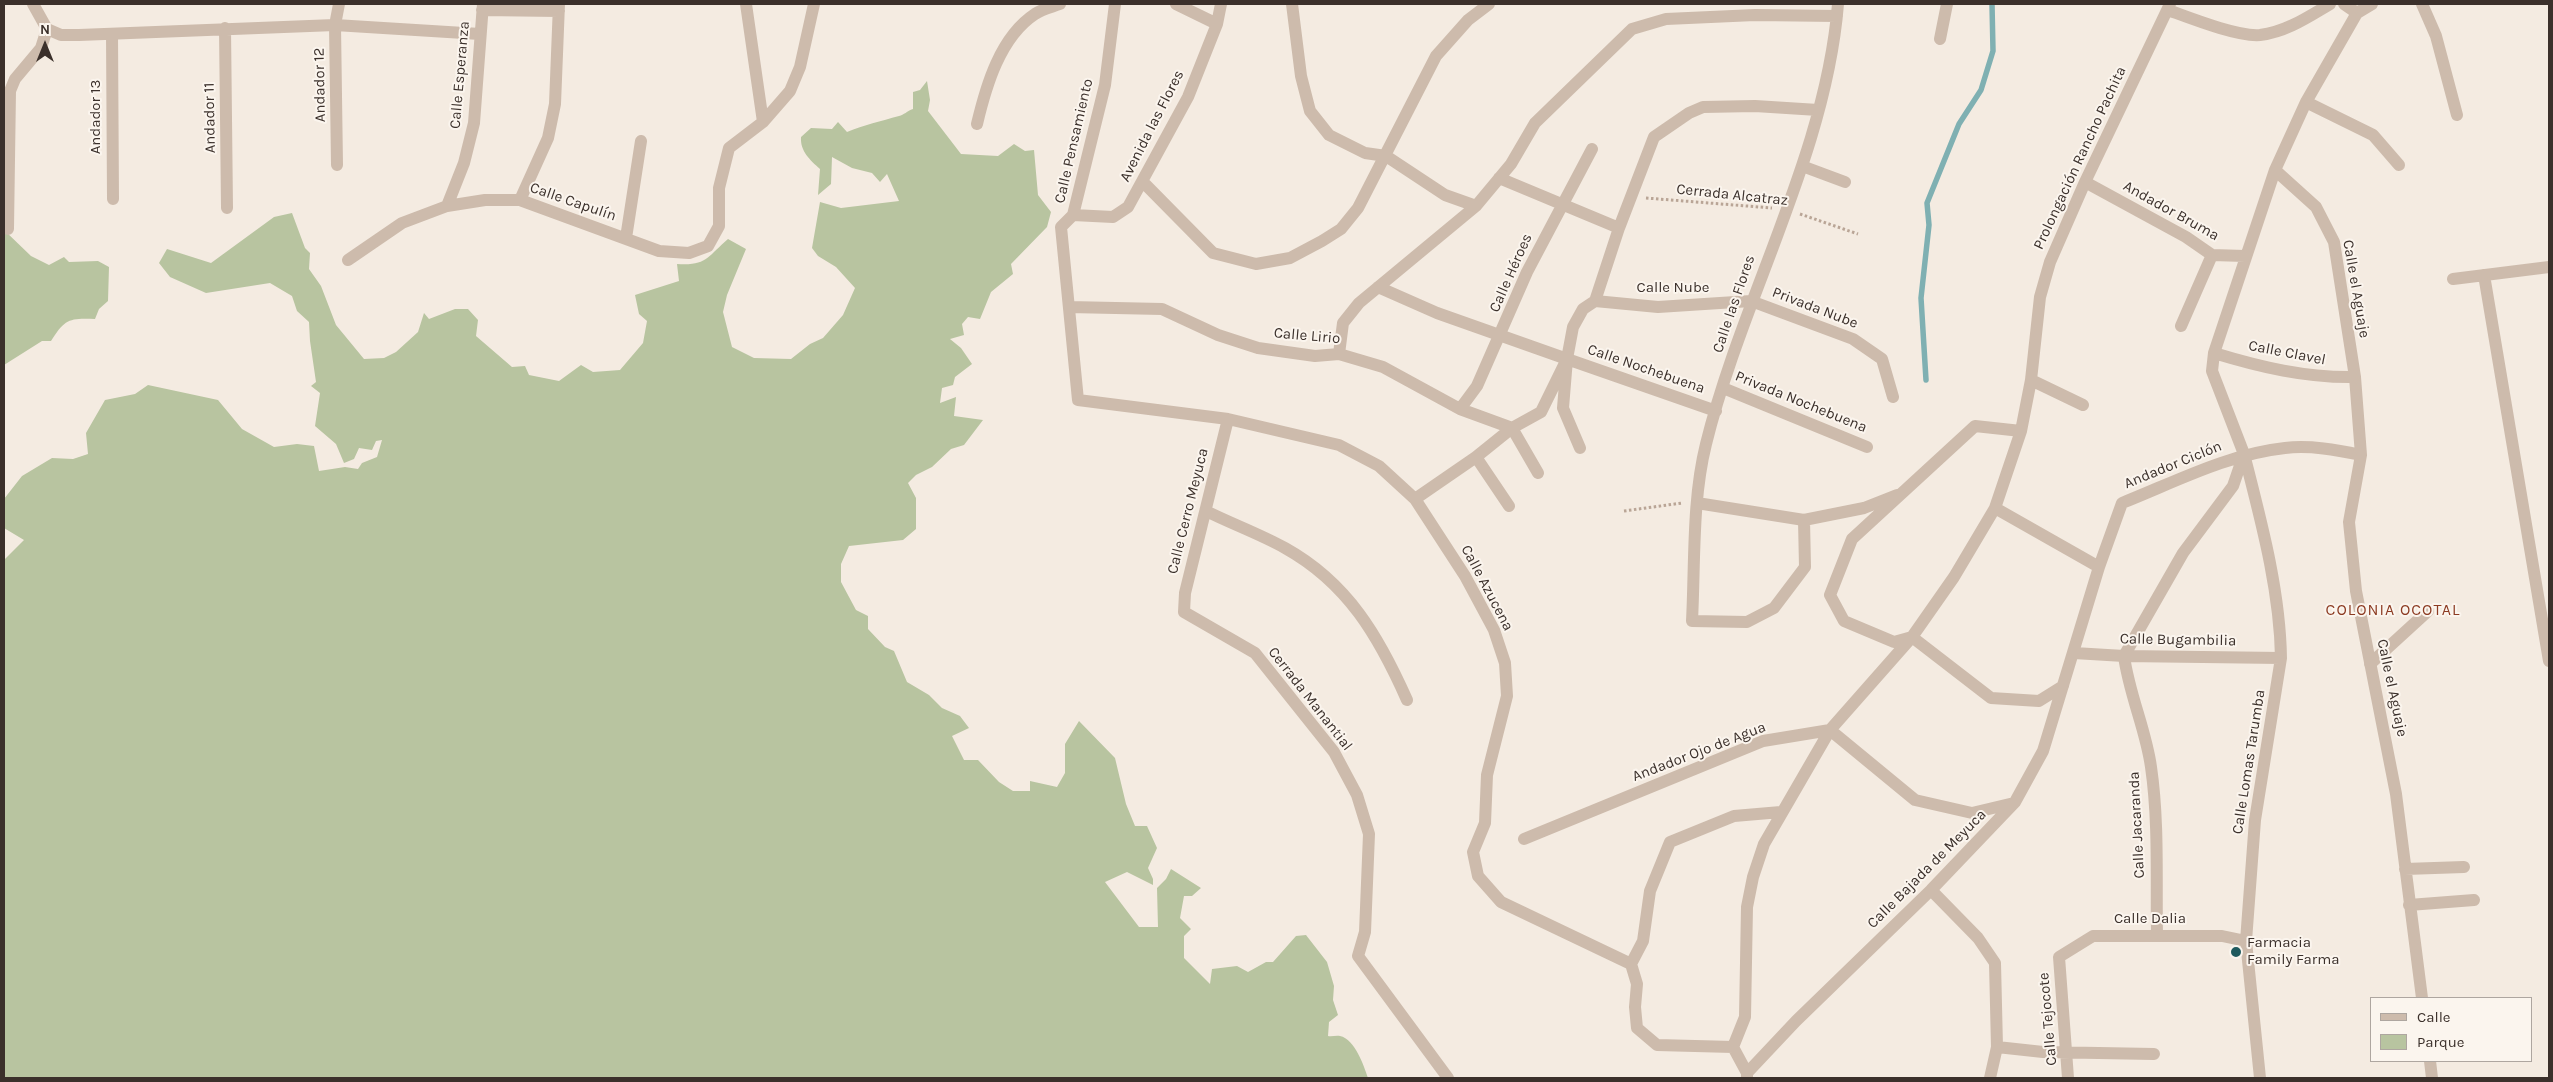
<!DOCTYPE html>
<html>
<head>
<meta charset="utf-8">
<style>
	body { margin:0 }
	#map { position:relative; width:2553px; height:1082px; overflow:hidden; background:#f4ebe1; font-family:Karla,sans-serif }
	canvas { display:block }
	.frame { position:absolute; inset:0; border:5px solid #3b302b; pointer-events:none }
	.legend { position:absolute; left:2370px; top:997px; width:162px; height:65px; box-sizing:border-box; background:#fbf5ee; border:1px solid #aea6a0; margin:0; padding:6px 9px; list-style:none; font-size:15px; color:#3b302b }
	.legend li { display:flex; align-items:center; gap:10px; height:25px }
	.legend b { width:25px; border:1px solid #aea6a0 }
	.north { position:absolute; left:20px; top:20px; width:50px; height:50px; -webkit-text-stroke:4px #fbf5ee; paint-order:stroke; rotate:0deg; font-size:14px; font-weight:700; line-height:20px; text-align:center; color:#3b302b }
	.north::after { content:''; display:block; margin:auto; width:18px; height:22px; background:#3b302b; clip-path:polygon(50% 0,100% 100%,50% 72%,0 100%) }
</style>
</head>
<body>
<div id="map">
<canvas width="2553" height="1082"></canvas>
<div class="frame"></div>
<ul class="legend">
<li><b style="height:6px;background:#cdbbac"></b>Calle</li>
<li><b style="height:14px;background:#b8c4a0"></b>Parque</li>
</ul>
<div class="north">N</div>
</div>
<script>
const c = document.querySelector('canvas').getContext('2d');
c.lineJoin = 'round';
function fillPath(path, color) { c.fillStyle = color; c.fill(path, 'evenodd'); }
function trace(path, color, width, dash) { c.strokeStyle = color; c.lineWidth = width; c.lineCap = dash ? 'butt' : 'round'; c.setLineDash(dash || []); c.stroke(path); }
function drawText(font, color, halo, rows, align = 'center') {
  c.font = font + ' Karla,sans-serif'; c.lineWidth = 4; c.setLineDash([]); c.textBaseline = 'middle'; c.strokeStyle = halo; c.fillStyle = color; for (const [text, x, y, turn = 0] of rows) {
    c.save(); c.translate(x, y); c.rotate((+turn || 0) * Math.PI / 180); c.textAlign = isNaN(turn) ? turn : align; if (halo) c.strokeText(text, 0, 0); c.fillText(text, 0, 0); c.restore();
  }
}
fillPath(new Path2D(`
	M927,81l3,19 -2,11 33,43 37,2 16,-12 11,7 9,-1 4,45 13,17 -4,15 -36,37 2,10 -22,18 -11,27 -12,-2 -6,7 2,11 -14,4 11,9 11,16 -17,13 -2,8 -11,3 -2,15 16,-6 -2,19 29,4 -19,25 -13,4 -19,18 -16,8 -8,8 8,15v31l-13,11 -54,6 -8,18v18l15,28 12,6v13l17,18 9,4 13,31 22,13 13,13 18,8 9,12 -17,8 12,24h14l21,22 14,9h17v-10l27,6 8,-14v-29l14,-23 36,37 11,46 9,22h12l10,22 -9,20 5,11v6l-26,-13 -22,10 34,45h19l-1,-39 9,-9 5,-10 30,19 -9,8h-8l-4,22 11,11 -7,7v22l26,26 2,-15 25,-3 11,6 18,-10h7l23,-26 10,-1 21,27 7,24 -1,14 5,15 -9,7 -1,14c4,1 8,-1 12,0 15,3 24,30 28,42h-1364v-518l20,-20 -20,-12v-29l18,-23 30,-18 21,1 15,-5 -2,-21 19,-33 30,-6 13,-9 70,15 24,29 32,18 23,-3 17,2 5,25 26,-4 13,2 4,-6 15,-6 5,-17 -6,1 -4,9 -13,-2 -5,11 -10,4 -8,-19 -21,-18 5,-33 -9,-7 5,-4 -6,-41 -1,-19 -12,-11 -5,-15 -22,-13 -64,10 -36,-16 -11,-14 8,-14 44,14 63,-46 18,-4 13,35 5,5 -1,16 12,17 15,39 28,34 20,-1 12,-6 22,-20 6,-19 5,6 26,-10h13l10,11 -2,16 36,31 13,-1 4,9 30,6 22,-16 12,7 27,-2 23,-27 4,-22 -8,-7 -4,-19 44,-14 -2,-17c30,2 30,-7 51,-25l18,10 -19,46 -4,17 9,35 22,11 37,1 19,-15 13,-6 20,-23 12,-27 -19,-21 -18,-11 -6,-8 8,-46 21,6 58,-7 -12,-27 -7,8 -8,-9 -20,-5 -20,-11 -1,27 -13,11 2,-26c-10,-9 -20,-18 -19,-32l10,-9 21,1 6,-7 9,10c17,-7 34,-11 52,-16 5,-1 8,-5 14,-7v-17l7,-2z
	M4,230l27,26 18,9 15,-8 5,5 29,-1 11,6 -1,34 -9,8 -4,10c-26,-1 -30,0 -44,22h-9l-38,24z`), '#b8c4a0');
trace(new Path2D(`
	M1926,380l-5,-82 8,-73 -2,-22 32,-79 22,-34 12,-39 -1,-47`), '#7fb0b2', 5.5);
trace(new Path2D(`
	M1646,198l126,10
	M1800,214l58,20
	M1624,511l58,-8`), '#b9a596', 3, [2.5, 2.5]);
trace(new Path2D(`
	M33,4l14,25
	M746,4l17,118
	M1115,4l-10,81 -32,130 -12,12 17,173 150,19 111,26 40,21 36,33 50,77 29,54 11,33 2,33 -20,79 -2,48 -12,29 5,24 23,26 130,62
	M1176,4l41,20
	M1292,4l9,72 9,35 19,24 36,18 21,3 59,39 31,11
	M2344,4l13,9
	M2422,4l14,32 21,79
	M482,10l77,1
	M2168,10c22,8 70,27 92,25 26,-3 48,-18 70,-31
	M225,28l2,180
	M47,29l14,6h18l256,-10 145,9
	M112,34l1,165
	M1940,39l7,-35
	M2306,102l67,33 26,30
	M977,124c9,-38 23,-87 58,-110 7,-5 17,-7 25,-10
	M337,165l-2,-140 4,-21
	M1802,166l43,16
	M2275,170l41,37 18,35 21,135 6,78 -12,67 7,69 40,203 26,204
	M1499,178l120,50
	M1143,182l70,71 43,11 34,-6 32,-17 19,-12 17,-21 78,-152 32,-36 21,-16
	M2085,182l101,55 26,18 33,1
	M520,200l28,-62 7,-34 4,-100
	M447,206l17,-43 10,-40 9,-119
	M1073,215l40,2 15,-10 60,-110 29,-73 4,-20
	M8,229l2,-138 5,-12 26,-31 6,-19
	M626,238l15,-97
	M348,260l54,-37 45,-17 38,-6h35l139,51 30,2 19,-7 11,-20v-38l10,-40 34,-26 27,-31 10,-24 14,-63
	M2484,275l65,386
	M2453,279l96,-12
	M1378,287l59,26 130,46
	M1595,301l63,6 93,-6 102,38 29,20 11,38
	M1069,307l93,2 56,26 40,13 57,8 24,-2 44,13 77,42 52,19 26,45
	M2181,326l31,-71
	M2214,353c46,14 92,25 141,24
	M1339,354l4,-31 16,-20 117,-97 35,-42 24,-41 97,-94 34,-10 89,-4 82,1
	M2031,380l52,25
	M1723,388l144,59
	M1460,409l17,-23 50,-114 65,-123
	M1228,419l-43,174 -1,19 71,41 79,99 23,43 12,39 -4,98 -7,24 90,122
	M2021,431l-46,-5 -123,113 -22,56 14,26 50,21 18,-5 79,61 48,3 24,-15
	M1580,448l-17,-40 4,-49 6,-32 10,-18 12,-8 24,-73 35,-91 35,-24 14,-6 52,-1 63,4
	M2244,454c17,67 36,136 37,204l-26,162 -9,121 14,137
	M1476,457l33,49
	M1415,499l61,-42 36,-29 29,-16 26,-53 149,52
	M1697,503l107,17 60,-12 33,-13
	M1995,508l104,59
	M1206,511c26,13 54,23 79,37 63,35 94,89 122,152
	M1804,520l1,47 -31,41 -27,14 -55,-1c3,-58 0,-121 14,-177 36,-146 120,-290 132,-440
	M2074,653l50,3 157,2
	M2124,656l59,-103 50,-67 11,-32 -32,-83 2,-18 61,-183 31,-68 51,-89 15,-9
	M2124,656c5,38 22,74 27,111 8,55 5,113 6,168
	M2370,664l58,-53
	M1524,839l239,-98 67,-11 85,70 57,13 42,-10
	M2405,869l59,-2
	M1931,890l47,48 17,25 2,84 -7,31
	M2409,905l65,-5
	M1733,1047l-76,-2 -20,-17 -2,-21 2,-23 -6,-20 12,-23 7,-50 20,-49 64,-26 47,-4
	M1997,1047l46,5 111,2
	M2430,1061l2,17
	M1747,1073l49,-52 135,-131 84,-88 28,-51 56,-184 23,-64c53,-21 106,-49 163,-55 25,-3 52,2 76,7
	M1747,1078v-5l-14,-26 12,-30 2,-110 6,-30 11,-33 66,-114 82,-93 42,-60 41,-69 26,-77 10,-51 9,-83 10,-35 35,-80 85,-178
	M2068,1078l-9,-121 34,-21h129l24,5`), '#cdbbac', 12);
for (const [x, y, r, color] of [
	[2236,952,6,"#1f5a5e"]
]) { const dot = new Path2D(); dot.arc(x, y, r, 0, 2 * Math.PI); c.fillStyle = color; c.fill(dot); trace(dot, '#fbf5ee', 2); }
drawText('15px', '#3b302b', '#fbf5ee', [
	["Calle Esperanza",460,75,-85],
	["Andador 12",320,85,-91],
	["Andador 13",96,117,-90],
	["Andador 11",210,118,-91],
	["Avenida las Flores",1152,126,-63],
	["Calle Pensamiento",1074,141,-77],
	["Prolongación Rancho Pachita",2080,158,-65],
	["Cerrada Alcatraz",1732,195,6],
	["Calle Capulín",573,202,19],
	["Andador Bruma",2171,211,29],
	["Calle Héroes",1511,273,-66],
	["Calle Nube",1673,288],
	["Calle el Aguaje",2356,289,80],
	["Calle las Flores",1734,304,-71],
	["Privada Nube",1815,308,21],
	["Calle Lirio",1307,336,5],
	["Calle Clavel",2287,353,11],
	["Calle Nochebuena",1646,369,19],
	["Privada Nochebuena",1801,402,22],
	["Andador Ciclón",2173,465,-22],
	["Calle Cerro Meyuca",1188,511,-76],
	["Calle Azucena",1487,588,62],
	["Calle Bugambilia",2178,640,1],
	["Calle el Aguaje",2392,688,78],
	["Cerrada Manantial",1310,699,52],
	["Andador Ojo de Agua",1699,752,-21],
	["Calle Lomas Tarumba",2249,762,-81],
	["Calle Jacaranda",2137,825,-93],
	["Calle Bajada de Meyuca",1927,869,-45],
	["Calle Dalia",2150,919],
	["Calle Tejocote",2048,1019,-95]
]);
drawText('15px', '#3b302b', '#fbf5ee', [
	["Farmacia",2247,943],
	["Family Farma",2247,960]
], 'left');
c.letterSpacing = '1px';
drawText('16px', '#8c3b22', '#fbf5ee', [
	["COLONIA OCOTAL",2393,610]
]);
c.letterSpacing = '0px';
</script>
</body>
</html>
